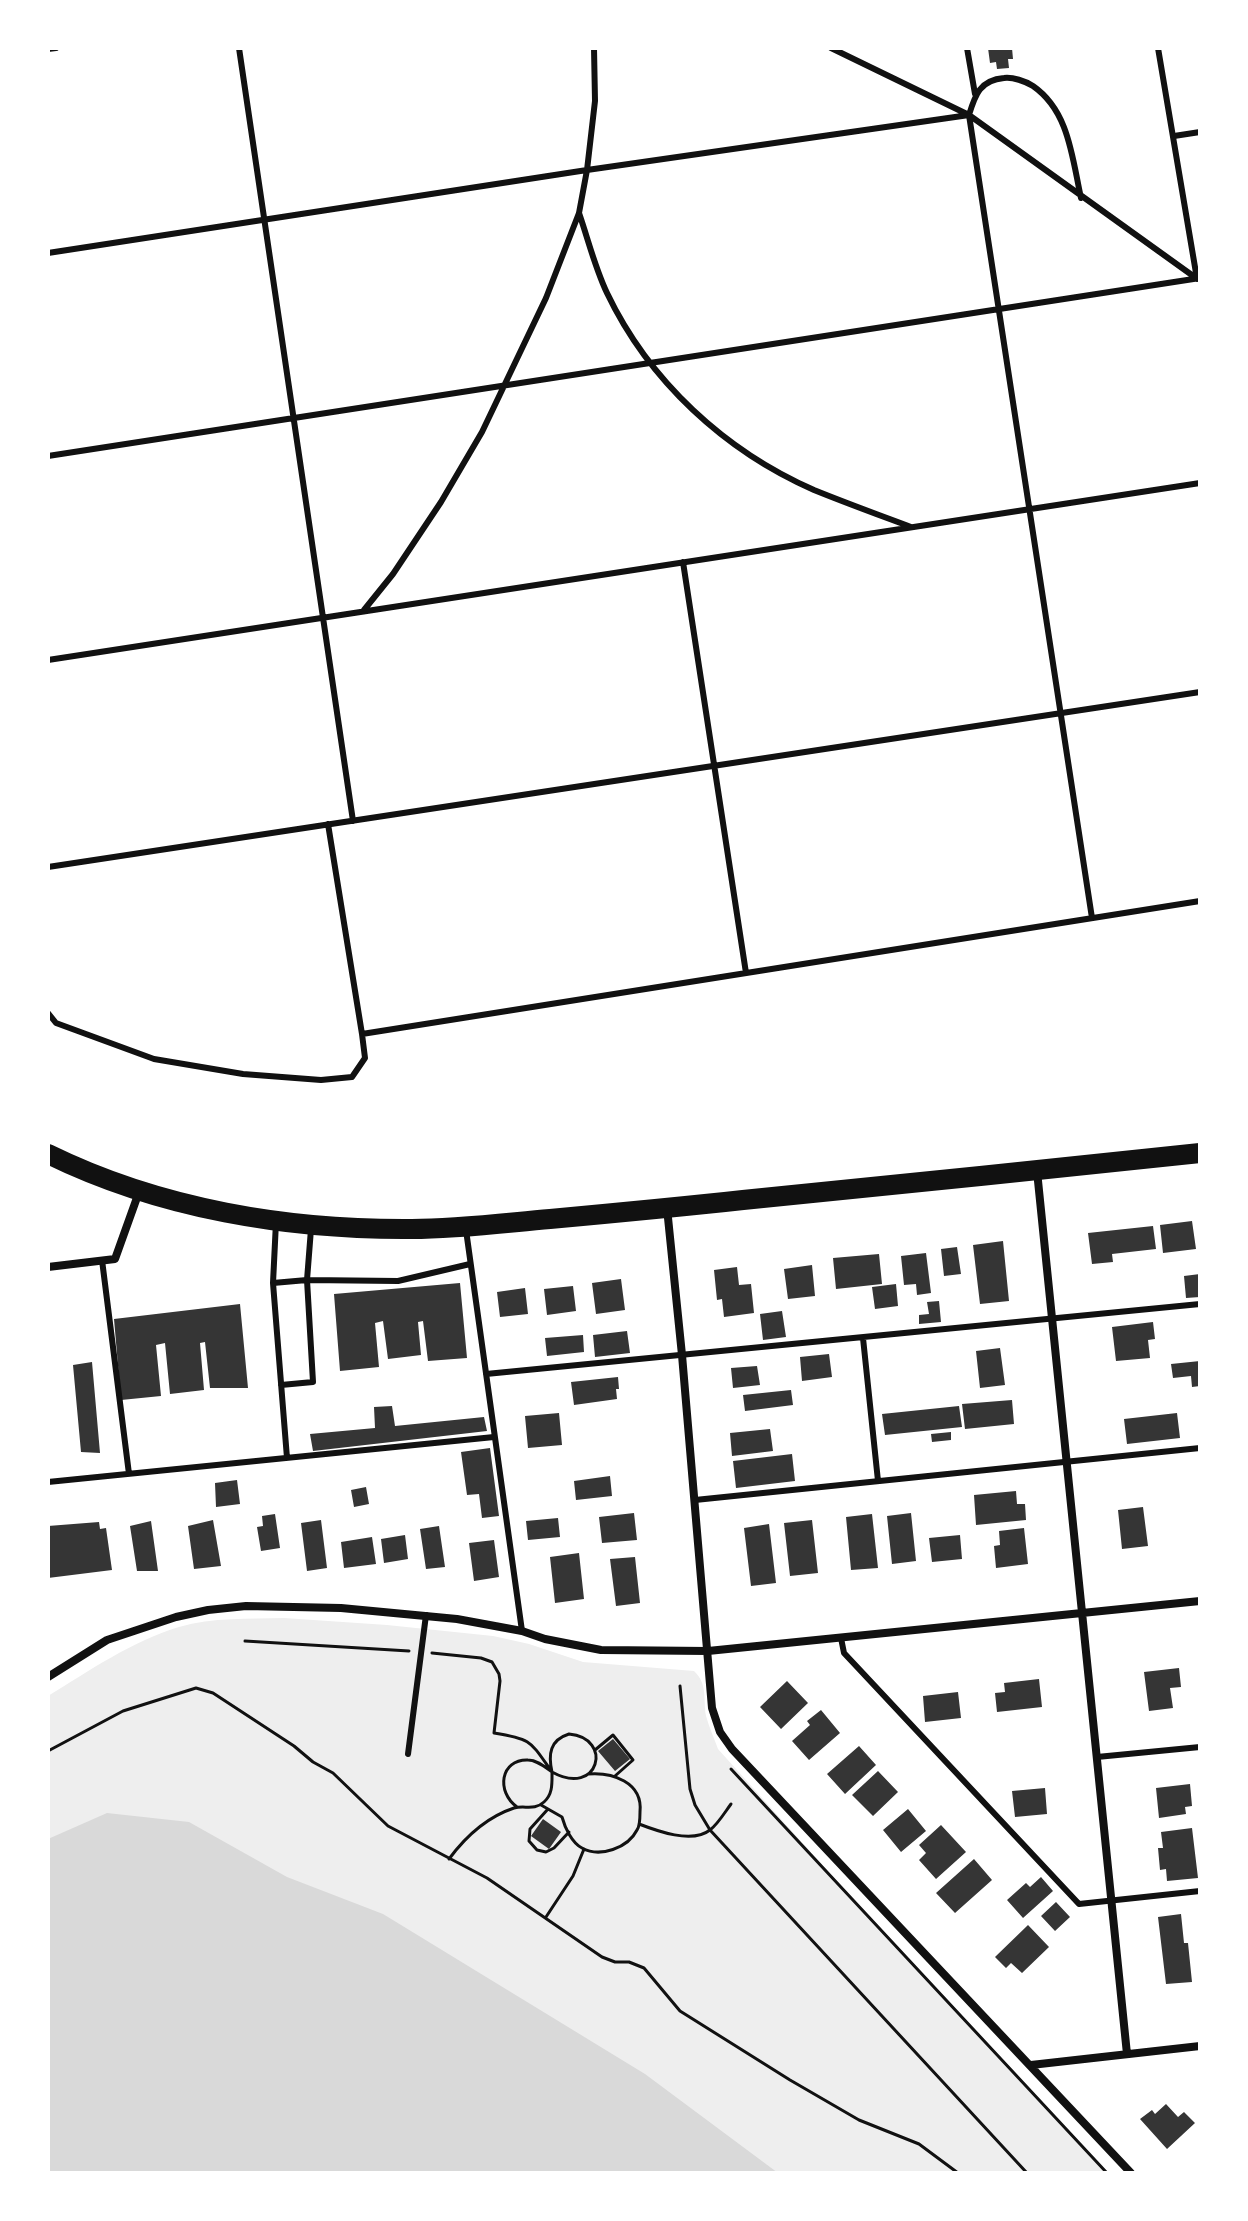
<!DOCTYPE html>
<html>
<head>
<meta charset="utf-8">
<style>
	body { margin:0 }
	#map { position:relative; width:1248px; height:2221px; overflow:hidden; background:#fff; font-family:"Source Sans 3",sans-serif }
	canvas { display:block }
	.frame { position:absolute; inset:0; border:50px solid #fff; pointer-events:none }
</style>
</head>
<body>
<div id="map">
<canvas width="1248" height="2221"></canvas>
<div class="frame"></div>
</div>
<script>
const c = document.querySelector('canvas').getContext('2d');
c.lineJoin = 'round';
function fillPath(path, color) { c.fillStyle = color; c.fill(path, 'evenodd'); }
function trace(path, color, width, dash) { c.strokeStyle = color; c.lineWidth = width; c.lineCap = dash ? 'butt' : 'round'; c.setLineDash(dash || []); c.stroke(path); }
fillPath(new Path2D(`
	M284,1618l103,7 106,11 36,8 54,18 111,9c14,13 9,28 12,45 3,11 8,22 12,33l188,209 199,215h-1057v-477c41,-25 84,-55 131,-69 34,-10 70,-8 105,-9z`), '#eee');
fillPath(new Path2D(`
	M107,1813l82,9 98,55 96,37 262,160 133,99h-730v-334z`), '#d9d9d9');
fillPath(new Path2D(`
	M988,48h24l1,11h-5l1,9 -12,1 -1,-7 -6,1z
	M1192,1221l4,28 -33,4 -3,-28z
	M1153,1226l3,23 -44,5 1,8 -21,2 -4,-31z
	M1003,1241l6,60 -29,3 -7,-59z
	M957,1247l4,27 -17,2 -3,-27z
	M926,1253l5,40 -14,2 -1,-11 -12,1 -3,-29z
	M879,1254l3,30 -46,5 -3,-31z
	M812,1265l3,31 -27,3 -4,-30z
	M737,1267l2,18 12,-1 3,29 -30,4 -2,-18 -5,1 -3,-30z
	M1200,1274v23l-14,1 -2,-22z
	M621,1279l4,31 -29,4 -4,-31z
	M460,1283l7,75 -39,3 -5,-40 -5,1 3,33 -33,4 -5,-38 -8,2 4,44 -39,4 -6,-77z
	M896,1284l2,22 -23,3 -3,-22z
	M573,1286l3,25 -29,4 -3,-26z
	M525,1288l3,26 -28,3 -3,-25z
	M939,1301l2,21 -22,2v-9l10,-1 -2,-12z
	M240,1304l8,84h-38l-5,-46 -5,1 4,47 -34,4 -5,-51 -9,2 5,51 -40,4 -7,-81z
	M782,1311l4,26 -23,3 -3,-26z
	M1153,1322l2,17 -7,1 2,18 -34,3 -4,-34z
	M627,1331l3,22 -35,4 -2,-22z
	M583,1335l1,17 -37,4 -2,-18z
	M1000,1348l5,37 -25,3 -4,-37z
	M829,1354l3,23 -30,4 -2,-24z
	M1200,1361v25l-8,1 -1,-11 -18,2 -2,-14z
	M92,1362l8,91 -19,-1 -8,-87z
	M757,1366l3,19 -27,3 -2,-20z
	M618,1377l1,12h-3l1,10 -43,6 -3,-23z
	M791,1390l2,15 -48,6 -2,-16z
	M1012,1400l2,24 -49,5 -3,-25z
	M392,1406l3,20 89,-9 3,14 -174,20 -3,-17 65,-6 -1,-21z
	M959,1406l3,21 -77,8 -3,-21z
	M559,1413l3,32 -34,3 -3,-32z
	M1177,1413l3,25 -53,6 -3,-25z
	M770,1429l3,22 -41,5 -2,-23z
	M951,1432v8l-19,2 -1,-8z
	M490,1448l9,68 -17,2 -3,-24 -12,1 -6,-43z
	M792,1454l3,27 -59,7 -3,-27z
	M610,1476l2,20 -36,4 -2,-19z
	M237,1480l3,24 -24,3 -1,-24z
	M366,1487l3,17 -15,3 -3,-17z
	M1016,1491l1,13h8l1,16 -50,5 -2,-30z
	M1143,1507l5,39 -26,3 -4,-39z
	M634,1513l3,27 -35,3 -3,-26z
	M911,1513l5,48 -24,3 -5,-48z
	M275,1514l5,34 -19,3 -4,-24 6,-1 -1,-10z
	M872,1514l6,54 -27,2 -5,-53z
	M558,1518l2,19 -32,3 -2,-19z
	M213,1520l8,46 -27,3 -6,-43z
	M321,1520l6,48 -20,3 -6,-48z
	M812,1520l6,53 -28,3 -6,-53z
	M151,1521l7,50h-21l-7,-45z
	M99,1522l1,7 6,-1 6,42 -64,8v-52z
	M769,1524l7,59 -25,3 -7,-58z
	M439,1526l6,41 -19,2 -6,-40z
	M1024,1528l4,36 -32,4 -2,-22 6,-1 -1,-14z
	M405,1535l3,24 -24,4 -3,-24z
	M960,1535l2,24 -30,3 -3,-24z
	M372,1537l4,27 -32,4 -3,-26z
	M494,1540l5,37 -25,4 -5,-38z
	M579,1553l5,46 -29,4 -5,-46z
	M635,1557l5,46 -24,3 -6,-47z
	M1179,1668l2,19 -11,1 3,20 -24,3 -5,-39z
	M1039,1679l3,28 -45,5 -2,-19 10,-1 -1,-9z
	M787,1681l21,22 -27,26 -21,-22z
	M958,1692l3,26 -36,4 -2,-26z
	M821,1710l19,23 -31,27 -17,-19 18,-16 -3,-4z
	M613,1739l17,20 -15,12 -17,-20z
	M859,1746l17,19 -31,29 -18,-20z
	M878,1771l20,21 -25,24 -21,-21z
	M1190,1784l2,22 -7,1 1,7 -27,4 -3,-30z
	M1045,1788l2,26 -32,3 -3,-26z
	M908,1809l18,22 -25,21 -18,-22z
	M543,1819l18,13 -12,17 -18,-13z
	M941,1825l25,27 -30,27 -17,-19 7,-7 -7,-8z
	M1192,1828l6,50 -31,3 -1,-12 -6,1 -2,-22h5l-2,-16z
	M974,1859l18,21 -37,33 -19,-20z
	M1041,1877l12,14 -30,27 -16,-18 19,-17 4,4z
	M1056,1902l14,15 -15,14 -14,-15z
	M1181,1914l3,29h4l4,39 -26,2 -8,-67z
	M1028,1925l21,22 -27,26 -11,-10 -5,5 -11,-11z
	M1166,2104l12,13 6,-5 11,11 -28,26 -27,-30 12,-9 3,4z`), '#353535');
trace(new Path2D(`
	M245,1641l164,10
	M432,1653l49,5 11,4 7,12 1,7 -6,52c38,6 36,8 58,39
	M680,1686l10,103 5,16 15,25 317,343
	M569,1734c45,4 30,64 -17,38 -4,-18 -2,-32 17,-38z
	M595,1750l18,-15 20,25 -18,16
	M48,1751l75,-40 73,-23 17,5 81,53 19,16 20,11 55,53 99,52 115,79 13,5h14l15,6 36,43 110,69 69,40 60,24 39,29
	M731,1769l376,404
	M541,1805l21,12c3,11 10,26 20,31 18,10 46,0 55,-18 3,-4 3,-12 3,-18 3,-30 -28,-40 -52,-38
	M548,1809l-18,20 -1,12 8,9 9,2 8,-4 15,-16
	M639,1824c18,7 53,20 71,6 8,-6 15,-18 21,-26
	M449,1859c17,-23 38,-42 65,-51 11,-3 20,3 30,-6 9,-8 8,-19 8,-30 -7,-5 -15,-12 -24,-12 -28,-1 -32,32 -11,47
	M546,1917l27,-41 11,-27`), '#111', 3);
trace(new Path2D(`
	M239,48l114,773
	M831,48l138,67 227,163
	M967,48l8,46
	M1158,48l39,231
	M48,49l8,-1
	M1174,136l26,-4
	M1081,198c-9,-41 -12,-87 -48,-112 -8,-5 -20,-9 -29,-8 -24,2 -29,17 -35,37l123,803
	M579,213c9,26 16,55 28,80 42,88 118,158 207,197 32,13 65,25 97,37
	M48,253l539,-83 382,-55
	M48,456l1152,-178
	M683,562l63,411
	M364,610l29,-36 48,-72 41,-70 64,-134 33,-85 8,-43 8,-69 -1,-53
	M48,660l1152,-177
	M328,824l34,210 838,-133
	M48,867l1152,-175
	M48,1013l8,10 98,36 89,15 78,6 31,-3 13,-19 -3,-24
	M276,1222l-3,61 14,175
	M311,1229l-4,51 91,1 72,-17
	M466,1230l56,401
	M102,1260l27,214
	M273,1283l34,-3 6,102 -32,3
	M863,1338l15,143
	M486,1374l714,-70
	M48,1482l446,-45
	M695,1500l505,-52
	M841,1638l3,15 235,251 121,-13
	M408,1754l18,-139
	M1097,1757l103,-10`), '#111', 6);
trace(new Path2D(`
	M1037,1171l90,883
	M667,1208l15,147 30,353 8,24 12,17 399,424
	M48,1267l67,-8 24,-67
	M48,1677l59,-37 69,-23 32,-7 38,-4 95,2 116,11 65,12 23,8 56,11 107,1 492,-50
	M1031,2065l169,-19`), '#111', 8);
trace(new Path2D(`
	M48,1154c112,55 240,76 364,75 46,0 92,-6 138,-10 65,-6 129,-12 193,-19 152,-15 305,-31 457,-47`), '#111', 20);
</script>
</body>
</html>
